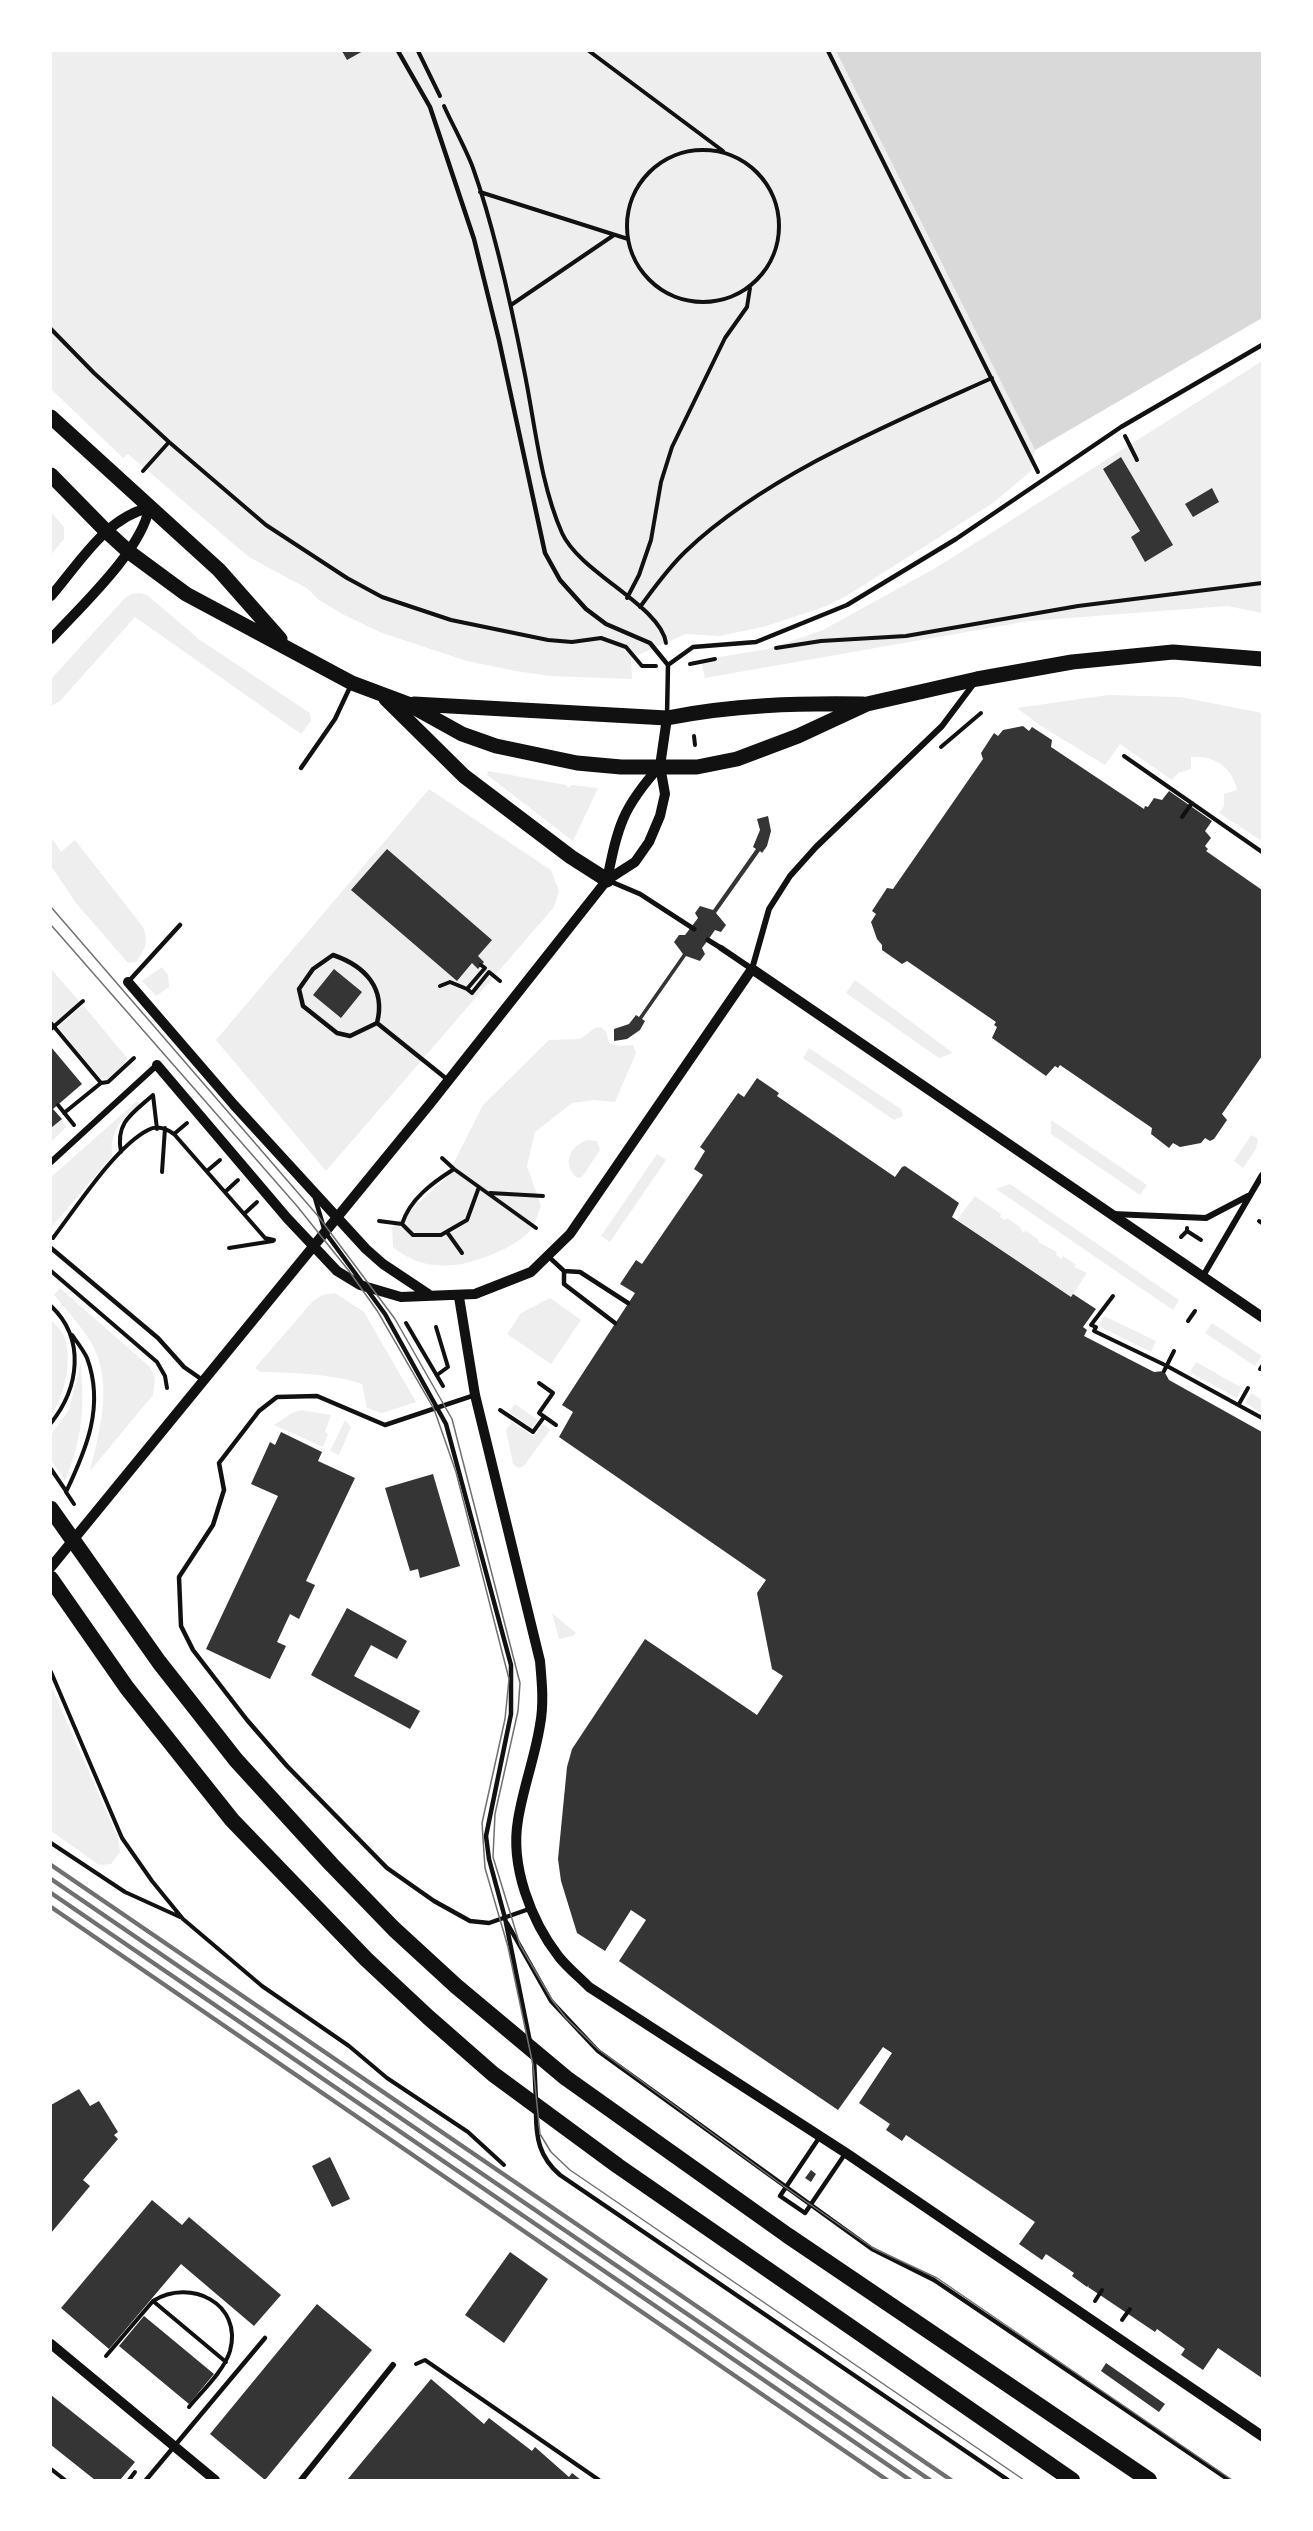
<!DOCTYPE html>
<html>
<head>
<meta charset="utf-8">
<style>
	body { margin:0 }
	#map { position:relative; width:1313px; height:2531px; overflow:hidden; background:#fff; font-family:"Zilla Slab",serif }
	canvas { display:block }
	.frame { position:absolute; inset:0; border:52px solid #fff; pointer-events:none }
</style>
</head>
<body>
<div id="map">
<canvas width="1313" height="2531"></canvas>
<div class="frame"></div>
</div>
<script>
const c = document.querySelector('canvas').getContext('2d');
c.lineJoin = 'round';
function fillPath(path, color) { c.fillStyle = color; c.fill(path, 'evenodd'); }
function trace(path, color, width, dash) { c.strokeStyle = color; c.lineWidth = width; c.lineCap = dash ? 'butt' : 'round'; c.setLineDash(dash || []); c.stroke(path); }
fillPath(new Path2D(`
	M51,51h785l199,399 -4,21 -38,32 -148,94 -21,10 -57,19 -47,10 -34,-2 -55,24 1,21 -82,-3 -34,-5 -49,-10 -85,-28 -38,-18 -25,-15 -11,-11 -59,-32 -121,-103 -5,4 -72,-69z
	M1262,361v252l-35,-7 -198,15 -324,57 -4,-18 67,-11 55,-19 116,-64z
	M51,512l13,15v12l-13,16z
	M139,593l8,2 53,45 110,73 1,8 -10,13 -166,-117 -75,84 -9,5v-27l74,-81 6,-4z
	M1108,695l72,2 82,16v128l-43,-28 5,-7v-12l13,-4c-5,-23 -23,-35 -46,-33v12l-13,4 -6,7 -52,-36 -15,21 -64,-39 -24,-18z
	M488,771l78,14 2,3 4,-3 26,3 -25,53 -86,-66z
	M429,789l122,81 8,21 -5,16 -228,264 -110,-131z
	M51,837l10,15 14,-12 68,87c6,15 2,22 -7,35l-8,1 -52,-60 -25,-37z
	M162,967l6,8 1,12 -13,9 -14,-15z
	M51,969l29,33 -26,21 -3,-4z
	M855,980l98,73 -14,5 -93,-65z
	M83,1005l44,53 -2,6 -17,15 -8,-1 -42,-51z
	M601,1027l5,5 3,11 8,3 16,-1 3,8 -21,49 -21,-2 -22,3 -37,29 -8,34 14,40c-3,7 -5,16 -9,22 -8,11 -23,19 -34,24 -36,16 -73,22 -105,-5l-1,-20 54,-49 37,-73 66,-65 31,-1 15,-11z
	M809,1048l92,61 2,7 -9,4 -91,-62z
	M137,1101l2,3c-18,15 -29,27 -27,52l-61,72v-51z
	M62,1119l4,8 -15,15v-14z
	M1051,1120l96,65 -7,10 -89,-61z
	M1251,1135l7,4 -2,10 -13,19 -9,-7z
	M588,1140l9,1 3,9 -18,27 -5,1c-16,-14 -7,-33 11,-38z
	M657,1154l9,6 -56,82 -9,-6z
	M1010,1184l169,116 -6,10 -177,-121z
	M975,1196l26,18 -1,3 5,3 2,-2 13,9 3,6 3,-2 13,9 -1,2 19,10 -1,3 5,4 2,-3 13,9 -2,2 13,6 -16,24 -114,-77z
	M60,1288l90,79 5,11 -2,17 -63,76c10,-43 25,-91 -1,-132 -10,-15 -23,-30 -35,-44z
	M335,1293l29,19 52,90 -34,11 -15,-5 -5,-24c-33,-11 -67,-11 -102,-12l-5,-4 58,-67 9,-6z
	M550,1298l31,22 -30,44 -44,-30 14,-21z
	M1104,1316l52,25 -5,11 -52,-26z
	M51,1320c4,4 9,9 12,14 11,21 2,63 -12,81z
	M1212,1323l50,33 -7,10 -50,-33z
	M81,1362c3,50 2,73 -16,119l-14,-21v-25l18,-25z
	M1196,1362l46,26 -5,10 -47,-26z
	M1251,1393l11,7v13l-17,-10z
	M515,1404l23,16 -6,8 -23,-16z
	M301,1410l30,5 -6,17 3,2 -5,13 -49,-22 18,-12z
	M345,1420l6,7 -12,28 -9,-4z
	M512,1422l22,15 9,-13 7,6 -26,36 -6,2 -5,-4 -7,-34z
	M552,1613l24,20 -3,3 -14,3z
	M51,1686l67,152 2,14 -9,12 -12,1 -48,-34z`), '#eee');
fillPath(new Path2D(`
	M836,51h426v267l-227,132z`), '#d9d9d9');
fillPath(new Path2D(`
	M342,51h21l-16,9z
	M1121,457l52,88 -28,17 -14,-25 9,-6 -37,-62z
	M1212,488l7,14 -26,15 -8,-13z
	M1023,726l6,5 3,-4 20,13 -1,7 93,62 1,-3 3,1 6,-9 8,2 7,-9 43,30 -7,10 6,7 -6,8 3,3 -2,2 56,39v166l-40,58 5,6 -13,19 -4,2 -5,-3 -4,5 -21,4 -7,-4 -4,5 -18,-14 1,-6 -92,-63 -2,3 -3,-2 -9,10 -54,-38 5,-11 -3,-2 2,-3 -89,-61 -5,3 -20,-14v-5l-5,-6 -6,-17 5,-8 -4,-3 15,-23 6,1 90,-130 -2,-6 13,-20 4,3 5,-6z
	M768,816l3,15 -4,15 -5,7 -2,-2 -44,62 10,12 -5,7 -6,-2 -7,10 -6,8 3,6 -5,7 -14,-5 -44,63 3,2 -5,9 -13,9 -13,2v-12l15,-5 7,-9 3,2 44,-63 -9,-12 5,-7h6l13,-17 -3,-5 5,-7 13,4 43,-61 -3,-2 7,-17 -3,-11z
	M387,849l105,91 -14,16 6,6 -6,7 -6,-6 -15,18 -106,-91z
	M334,969l28,23 -21,26 -28,-23z
	M51,1047l31,37 -29,25 9,10 -11,9z
	M757,1078l22,15 -2,3 118,81 7,-10 3,-1 44,30 10,7 -7,14 119,80 2,-3 23,15 -13,18 4,3 -3,6 70,36 10,-1 5,9 93,52v946l-44,-30 -15,22 -22,-15 4,-6 -28,-20 -2,3 -67,-45 1,-2 -2,2 -15,-11 2,-3 -28,-19 -4,6 -23,-16 16,-22 -129,-87 -4,6 -16,-11 4,-6 -31,-21 33,-50 -9,-6 -45,63 -219,-149 27,-41 -15,-10 -26,41 -28,-18 -16,-52 -3,-22 9,-92 5,-18 73,-110 112,76 26,-39 -11,-7 -15,-76 9,-13 -207,-143 14,-25 -11,-7 73,-112 -15,-9 16,-24 6,4 61,-89 -9,-6 11,-18 -5,-4 38,-54 6,4z
	M281,1432l41,20 -4,9 37,17 -49,103 9,4 -16,34 -9,-5 -13,28 9,4 -16,33 -64,-30 72,-153 -27,-12 19,-42 5,3z
	M433,1474l27,92 -40,12 -2,-9 -8,2 -25,-83z
	M347,1608l60,33 -10,18 -26,-14 -17,31 66,35 -10,18 -99,-54z
	M79,2089l11,17 9,-5 19,31 -4,3 4,4 -35,41 7,6 -39,47v-128z
	M330,2157l20,42 -18,8 -20,-41z
	M811,2170l5,4 -5,8 -6,-4z
	M152,2200l30,25 7,-8 92,78 -27,31 -73,-62 -72,85 -48,-41z
	M510,2252l38,27 -44,64 -39,-28z
	M317,2304l55,46 -107,130 -55,-46z
	M144,2316l70,58 -25,30 -70,-58z
	M1106,2363l59,41 -6,8 -58,-41z
	M431,2379l53,45 5,-6 43,33 3,-4 34,30 3,-4 9,7h-234z
	M51,2395l84,67 -15,18h-25l-44,-35z`), '#353535');
trace(new Path2D(`
	M418,51l22,45
	M589,51l134,100
	M828,51l210,421
	M444,106c9,20 21,41 29,62 22,62 38,136 51,202 11,53 16,113 38,163 18,40 99,73 104,110
	M627 226a76 76 0 1 1 152 0a76 76 0 1 1-152 0Z
	M480,192l148,47
	M511,305l103,-70
	M51,329l43,44 75,69 97,83 81,53 35,19 69,23 97,20 24,2 29,-4 25,9 16,19h14
	M1125,436l12,24
	M143,471l26,-29
	M627,598l12,-23 12,-35 10,-58 11,-35 53,-109 22,-31 3,-19
	M640,607c14,-19 28,-39 46,-56 80,-76 206,-128 306,-173
	M776,648l45,-7 85,-5 172,-30 184,-23
	M690,664l25,-5
	M694,736l1,9
	M941,747l40,-34
	M1124,756l138,96
	M1182,817l10,-14
	M481,965l4,3 -18,21 5,4 17,-21 11,9
	M440,986l10,-4 17,7
	M51,1023l50,60
	M51,1029l32,-28
	M153,1095l4,34
	M58,1105l16,20
	M64,1113l37,-30 7,-1 26,-24
	M174,1134l13,-11
	M121,1152c-6,-30 12,-39 32,-57
	M442,1158l12,11 82,59
	M207,1171l13,-11
	M162,1172l3,-44
	M225,1192l13,-12
	M490,1193l53,3
	M244,1214l13,-12
	M379,1221l23,3 11,11h28l26,-15 12,-33
	M1259,1221l3,2
	M402,1224c8,-25 30,-41 52,-55
	M1187,1228v3l14,9
	M447,1232l15,21
	M1181,1237l6,-6
	M53,1238c23,-30 62,-91 95,-108 9,-5 19,-1 26,4l91,104 9,2
	M229,1248l44,-7
	M51,1271l106,91 8,14 2,12
	M1113,1296l-22,29 5,2 -2,4 73,35 95,52
	M51,1306c35,33 28,82 0,117
	M1188,1321l7,-10
	M406,1323l37,63
	M436,1327l12,40 -11,8
	M72,1335c5,7 12,16 15,23 18,48 -1,92 -21,134l8,12
	M1260,1369l2,-3
	M1164,1371l10,-20
	M539,1383l14,10 -14,20 17,12
	M1239,1404l9,-16
	M500,1410l33,22 11,-15
	M51,1469l15,22
	M51,1672l71,166 30,43 31,38 79,67 87,60 38,32 81,54 36,33
	M51,1843l74,49 55,25
	M153,2301l73,61
	M1095,2301l7,-11
	M1122,2320l8,-11
	M106,2356l47,-55c37,-23 90,2 77,50 -6,20 -28,40 -41,56
	M416,2364l9,-4 174,120
	M51,2469l14,11
	M129,2480l6,-8`), '#111', 4);
trace(new Path2D(`
	M398,51l32,56 44,132 25,101 46,213 15,27 26,29 20,15 44,19 18,22 -1,51
	M668,665l25,-18 63,-5 91,-37 109,-66 165,-112 141,-82
	M301,768l34,-49 16,-34
	M128,982l52,-57
	M377,1023c9,-35 -12,-57 -44,-68l-20,14 -14,20 4,17 34,27 13,3 27,-13 71,57
	M315,1198l10,34 60,82 61,110 65,241v49l-25,122 3,23 16,59 25,124
	M51,1248l107,90 26,29 20,14
	M549,1257l15,14 16,1 48,31
	M564,1271v13l51,39
	M475,1395l-90,30 -68,-29 -40,1 -18,14 -40,52 5,27 -11,35 -34,52 2,49 12,24 54,70 40,46 100,102 47,33 36,20 19,2 43,-15
	M507,1923l44,78 47,50 274,198 62,31 295,200
	M534,2059l2,42
	M536,2112c0,26 3,45 24,63l448,305
	M819,2138l-39,58 25,17 40,-59
	M146,2480l119,-142`), '#111', 4.5);
trace(new Path2D(`
	M607,880l33,14 54,35
	M708,940l13,8`), '#111', 5);
trace(new Path2D(`
	M721,948l31,21 17,-60 21,-33 26,-29 126,-121 33,-44
	M51,1162l106,-97
	M1113,1214l93,4 42,-22
	M1203,1276l59,-101
	M301,2480l92,-115`), '#111', 6);
trace(new Path2D(`
	M51,596c27,-31 55,-79 98,-88 -7,42 -69,99 -98,131
	M607,880c11,-54 15,-72 53,-114
	M128,982l106,123 132,144 17,15 45,30
	M157,1065l130,153 50,53 23,14 41,12 74,-3 56,-22 39,-38 182,-265 510,348
	M459,1297l16,98 65,266c2,22 4,43 0,64 -5,32 -17,63 -22,95 -8,46 13,101 41,137 9,11 20,20 30,30l257,166 416,283
	M51,1567l378,-462 178,-225 28,-18 14,-20 11,-26 5,-22 -5,-28 7,-48
	M51,2344l164,136`), '#111', 10);
trace(new Path2D(`
	M106,531l23,21`), '#111', 15);
trace(new Path2D(`
	M51,417l168,153 61,69
	M51,475l55,56
	M129,552l57,42 166,89 56,21 54,30 34,12 81,17 44,4h76l40,-8 61,-23 69,-32 110,-25 95,-17 101,-10 89,7
	M386,699l78,77 107,81 36,23
	M414,704l253,14c65,-13 130,-15 196,-14`), '#111', 15);
trace(new Path2D(`
	M51,1509l108,153 77,98 95,104 63,65 62,57 110,92 221,157 362,245
	M51,1579l76,109 105,132 134,139 62,58 65,57 125,92 454,314`), '#111', 16);
trace(new Path2D(`
	M51,907l267,309 77,103 57,100 68,264 -2,28 -23,103 -2,43 27,88 32,55 14,18 33,32 186,137 88,61 64,30 295,202
	M51,925l246,281 52,65 29,41 56,97 22,63 53,207 -4,40 -23,104 3,45 23,79 25,118 7,69 11,18 19,18 454,310`), '#707070', 1.5);
trace(new Path2D(`
	M51,1865l900,615
	M51,1879l879,601
	M51,1893l859,587
	M51,1907l836,573`), '#707070', 4.5);
</script>
</body>
</html>
